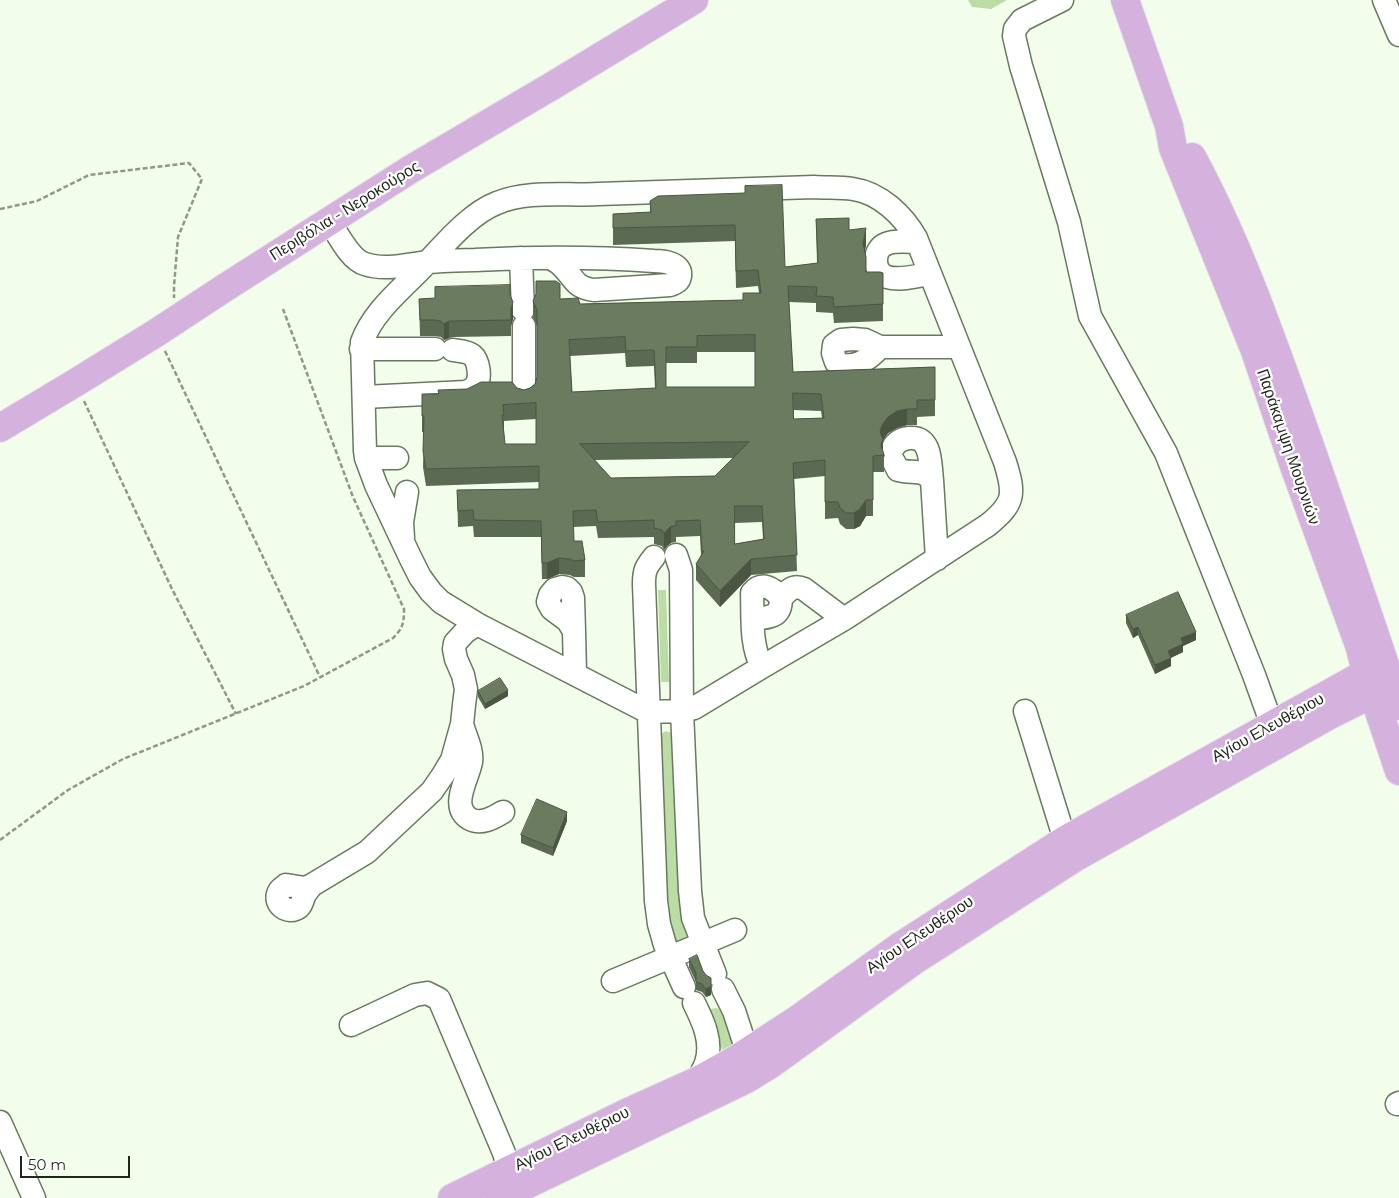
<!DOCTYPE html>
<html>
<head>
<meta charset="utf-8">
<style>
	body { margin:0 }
	#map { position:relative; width:1399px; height:1198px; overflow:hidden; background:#f2feeb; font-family:Montserrat,sans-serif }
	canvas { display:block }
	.scale { position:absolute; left:20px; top:1156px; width:110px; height:22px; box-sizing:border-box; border:2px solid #1f261a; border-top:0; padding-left:6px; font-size:15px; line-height:18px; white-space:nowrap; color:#1f261a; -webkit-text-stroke:4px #fff; paint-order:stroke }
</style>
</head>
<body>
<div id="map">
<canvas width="1399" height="1198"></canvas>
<div class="scale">50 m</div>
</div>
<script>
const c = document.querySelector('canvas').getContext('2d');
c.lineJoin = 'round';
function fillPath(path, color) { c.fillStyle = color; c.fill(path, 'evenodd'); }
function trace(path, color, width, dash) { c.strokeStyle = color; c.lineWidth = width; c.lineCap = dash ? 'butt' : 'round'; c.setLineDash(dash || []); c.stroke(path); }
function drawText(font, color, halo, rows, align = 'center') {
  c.font = font + ' Montserrat,sans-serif'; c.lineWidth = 4.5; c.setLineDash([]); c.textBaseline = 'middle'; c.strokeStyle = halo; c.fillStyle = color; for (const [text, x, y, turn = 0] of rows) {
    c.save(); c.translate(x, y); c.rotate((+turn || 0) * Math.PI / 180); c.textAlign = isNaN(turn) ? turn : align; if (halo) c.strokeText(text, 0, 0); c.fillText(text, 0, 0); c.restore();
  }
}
fillPath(new Path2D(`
	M968,0h39l-16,9 -19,-2z
	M658,590h8l3,92h-8z
	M666,731l5,2 5,5 14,197 -2,5 -10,4 -9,-6 -11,-200 3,-4z
	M717,1008l5,3 13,32 -4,7h-8l-5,-7 -11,-27 3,-7z`), '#bbdca5');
const minor = new Path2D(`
	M1062,0l-40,20 -7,9 -1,7 7,30 48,156 21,94 76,137 88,222 18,50
	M1384,0l15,35
	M814,187c13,1 26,0 39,2 27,4 50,26 63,49l89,224c10,32 10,41 -17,63l-144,94 -82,48 -68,41 -12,3 -34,1 -171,-88 -36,-22 -10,-10 -11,-15 -10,-20 -34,-72 -10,-27 -1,-7 -3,-109c10,-28 35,-49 56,-70 22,-22 50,-58 79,-69 31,-13 69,-7 101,-9 72,-2 144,-4 216,-7z
	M329,221c9,13 21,39 36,43 20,7 44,0 64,-2 15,-1 31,-2 46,-2 59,-3 120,-3 179,1 9,0 28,2 26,15 -1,6 -5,7 -10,9l-76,5c-21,-3 -19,-12 -33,-25 -3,-3 -7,-5 -11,-7
	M917,242c-9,0 -22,-2 -31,2 -13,5 -14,28 1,33 13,4 29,-1 42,-3
	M521,258l2,52
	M880,347c-11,13 -28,24 -44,15l-3,-9 1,-8 7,-5 12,-1 12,1 15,7h78
	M361,349h74
	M524,393v-67
	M364,397l102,-5c4,-2 8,-3 10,-7 5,-7 3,-24 -4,-30 -5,-4 -13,-4 -19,-5
	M893,448c3,-6 8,-9 16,-10 23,-2 21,25 23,42 -10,-12 -20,-6 -34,-10l-4,-8
	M366,458h31
	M932,480l5,79
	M403,538l-1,-16 5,-30
	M676,555l5,15 1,141 8,180 3,27 22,56
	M654,557c-8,10 -10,13 -10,27l12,317 3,23 6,21 19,42
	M781,598c8,-8 12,-14 23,-9l40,30
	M753,619c17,-2 28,-1 28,-21 -8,-10 -19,-17 -29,-5 1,24 -2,51 10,74
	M574,631l-6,-10 -16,-12 -4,-7 2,-7 5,-6 7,-2 5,1 4,4 2,6 1,33 1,42
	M1025,711l40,129
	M462,724c3,12 11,26 9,38 -3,17 -22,45 -1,57 11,6 23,-1 33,-7
	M312,885c-3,4 -6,7 -8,11 -1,3 -2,8 -5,11 -11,9 -28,-4 -19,-17 2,-2 4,-3 6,-5l19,3 7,-3 55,-33 65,-61 11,-16 9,-15 10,-36 2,-19 2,-16 -3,-14 -7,-16 -2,-10 1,-6 10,-11 12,-8
	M613,981l122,-51
	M723,989l11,22 18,55
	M694,1003c9,18 19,39 12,60 -2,6 -6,12 -9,18
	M351,1025l64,-30 12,-2 12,6 65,154 5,17 7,15
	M1397,1104l2,-1
	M0,1122l34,76`);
const major = new Path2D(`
	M1125,0l44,126 4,22 82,203 39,115 66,182 6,25 33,98
	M1192,157c44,81 75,168 106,255 35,98 68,196 101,294
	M0,428l75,-45 81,-50 70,-46 185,-118 141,-83 142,-86
	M452,1198l174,-85 71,-32 38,-21 63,-41 104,-74 163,-105 319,-177
	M499,1198l246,-118 26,-16 144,-104 161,-103 254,-142 62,-31`);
trace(minor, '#68795d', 25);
trace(major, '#e4e5e4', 30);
trace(new Path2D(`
	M0,209l37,-8 52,-26 100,-12 13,16 -24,58 -4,49v12
	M165,351l155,326
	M84,401l88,188 64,125
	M0,840l68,-50 55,-31 181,-73 89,-48c10,-10 11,-15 11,-29l-51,-112 -70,-188`), '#8e9888', 2.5, [5, 2.5]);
trace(minor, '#fff', 22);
trace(major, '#d4b2dd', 28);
fillPath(new Path2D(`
	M745,193l40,74 32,-4 -1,-44 33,11 17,15 -1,6 1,21 17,1v48l-49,2 -1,-10 -17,-1v-9l-27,-1 4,70 142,-5v49l-18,1v8h-10l-10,3 -9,5 -5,7v11l1,4v17h-11v44h-7l-6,10 -6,3h-8l-6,-5 -2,-6 -13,1v-43l-31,3 3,92 -46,4 -31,32 -24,-27v-16l5,-8 -1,-20 -24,1v5l-5,1 -4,3 -3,4 -2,-4 -8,-2v-7l-56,1 -2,-12 -23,1 1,14 11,19v17h-11l-4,-2 -11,-1 -12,5h-5l-1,-42h-67l-1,-11 -15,1 -1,-37 82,-1v-7l-113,4 -3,-19 1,-35h-2v-38l95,-6 7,2 6,-2 5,-4 2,-7v-51l-4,-9v-16l3,-6v-14l24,18 20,5 163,-4 16,-7 -1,-7 -22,2 -1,-47 -122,4v-31l37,-2v-11zM697,352h58v35h-89v-24h31zM625,353l1,14 28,-1 1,22 -83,4 -2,-36zM793,410l28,1 1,7 -28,1zM536,419v25h-31l-1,-13v-10zM733,458l-18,18 -104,2 -16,-18zM762,522l1,17 -28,5v-21z
	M510,295l3,24 -2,7v10l-57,1 -5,1 -5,2 -3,-3 -6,-1h-15l-1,-37z
	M1126,615l70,25 -13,6v6l-12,6v8l-16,8 -17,-39 -5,3 -7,-15z
	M478,691l30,5 -23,13 -7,-12z
	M567,821l-14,35 -32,-13v-8z
	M689,959l22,36 -5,2 -4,-5 -6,-2v-8l-7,-15z`), '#5b6a52');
fillPath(new Path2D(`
	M866,228v17l-3,14v-16z
	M513,302v17l-2,7v-17z
	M449,321v17l-5,2v-16z
	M907,409v16l-10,3 -9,5 -5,7v15h-2l-1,-23 2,-7 6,-8 9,-6z
	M866,500v16l-6,10 -6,3v-16z
	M671,526v17l-4,3 -3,4v-17z
	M559,558v16l-12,5v-16z
	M751,559v16l-31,32v-16z
	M1138,627v8l-5,3v-9z
	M1196,632v8l-13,6v6l-15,7v-8l13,-13z
	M1171,658v8l-16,8v-9z
	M508,690v6l-23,13v-5z
	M567,812v9l-14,35v-8z
	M711,986v9l-5,2v-8z`), '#4a5642');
const building = new Path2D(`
	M782,185l3,82 33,-4 -2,-44 33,-1v12l17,-2 -3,15 3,14v15h14l3,1v31l-49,3 -1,-10 -17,-1 1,-9 -29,-1 5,86 142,-5v33h-18v9h-10l-10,2 -9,6 -6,8 -2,7 3,7 -2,6 3,10 -11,1v44h-7l-6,9 -6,4h-8l-6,-5 -2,-6h-13v-42l-32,3 4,92 -46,4 -31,32 -24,-27 8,-13h-2l-2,-31 -24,1v5h-5l-7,7 -2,-3 -8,-2v-8l-56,2 -2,-12 -23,1 1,30h8l3,19 -11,1 -4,-2 -11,-1 -12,5h-5l-1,-42 -67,-1 -1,-10 -15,1 -1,-21 82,-1v-23l-113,3 -3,-18 1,-35h-2v-22h17l-1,-4 29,-1 14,-7h31l5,6 7,2 6,-2 5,-4 2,-7v-67l-4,-9 3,-7v-13h20l4,3v15l18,-1 2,6 163,-4v-7h18l-3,-23 -22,1 -1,-46 -122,3v-14l38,-2 -1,-11 8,-5 87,-3v-7zM755,335v52h-89v-40h31v-11zM625,337l1,14 28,-1 2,38 -84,4 -3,-52zM793,393l28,1 3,24 -30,1zM536,403v41h-31l-3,-29h2l-1,-10zM749,442l-34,34 -104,2 -31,-34zM735,506h27l2,33 -29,5z
	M510,285v10l3,7 -2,7v11l-57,1h-5l-5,3 -3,-3 -6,-1h-15l-1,-21 16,-1v-11z
	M1178,592l18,40 -15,6 2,6 -15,7 3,7 -16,7 -17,-38 -5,2 -7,-14z
	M500,678l8,12 -23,14 -7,-13z
	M537,799l30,13 -14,36 -32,-13z
	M697,955l6,16 3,4 5,3v8l-5,3 -4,-5 -6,-2v-9l-7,-14z`);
fillPath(building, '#6a7b5f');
trace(building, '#4a5642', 1);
drawText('16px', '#1f261a', '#fff', [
	["Περιβόλια - Νεροκούρος",345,211,-32],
	["Παράκαμψη Μουρνιών",1288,447,71],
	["Αγίου Ελευθέριου",1268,728,-29],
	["Αγίου Ελευθέριου",920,935,-34],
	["Αγίου Ελευθέριου",572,1139,-26]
]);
</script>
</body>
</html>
